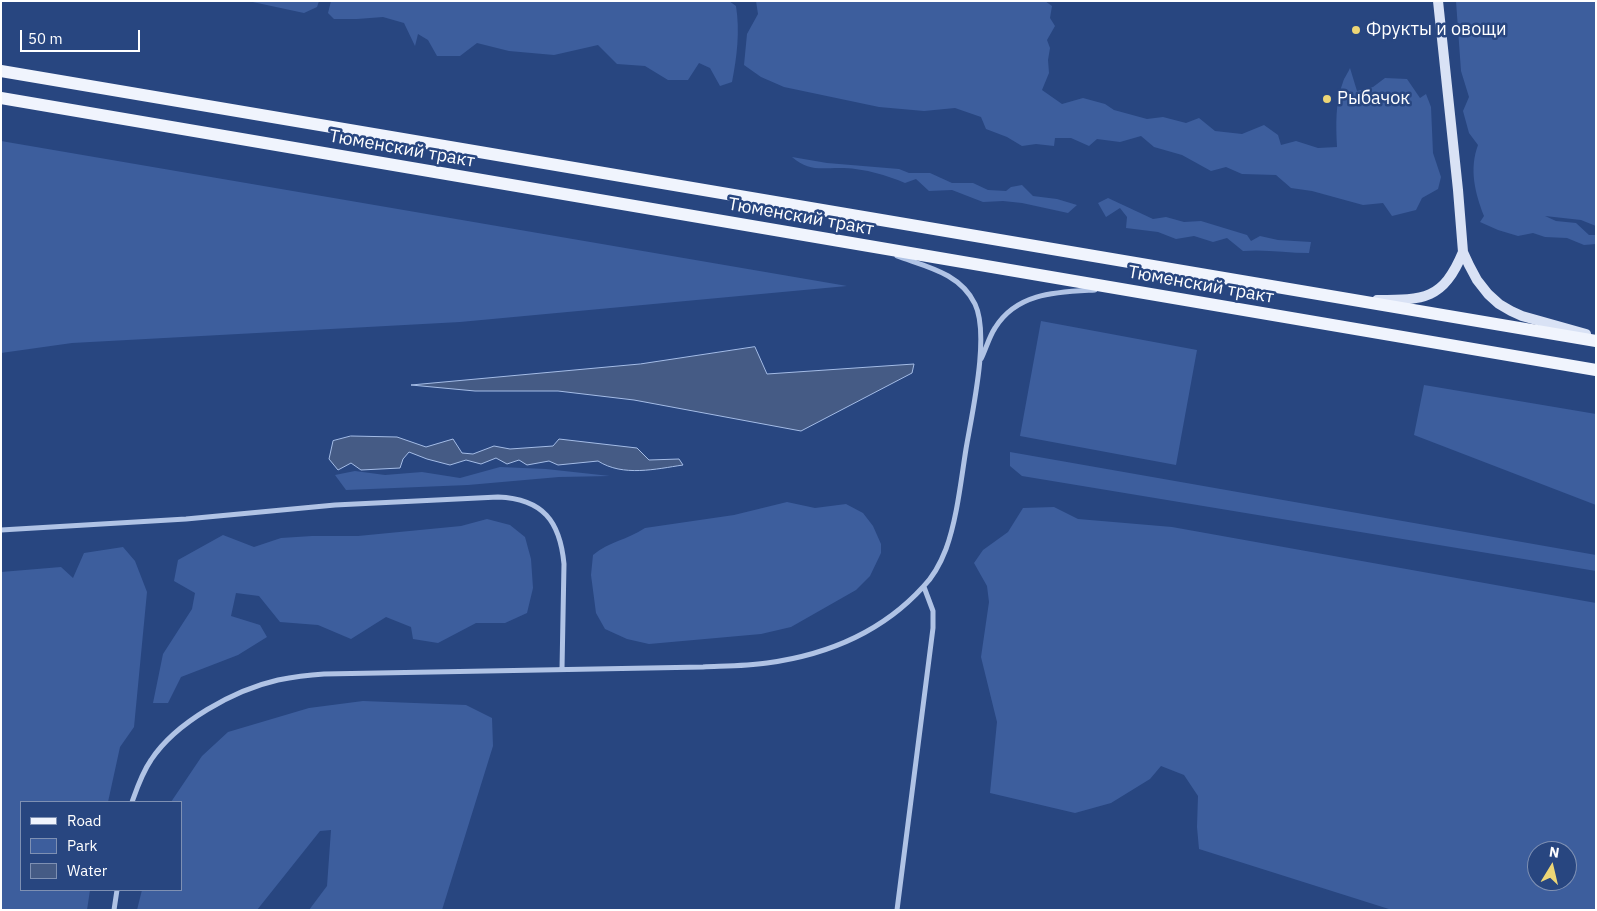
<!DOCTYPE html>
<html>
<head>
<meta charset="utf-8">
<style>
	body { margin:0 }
	#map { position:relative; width:1597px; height:911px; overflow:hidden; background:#284680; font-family:"IBM Plex Sans",sans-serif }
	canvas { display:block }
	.frame { position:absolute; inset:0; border:2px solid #fff; pointer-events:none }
	.legend { position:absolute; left:20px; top:801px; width:162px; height:90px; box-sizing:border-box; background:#284680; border:1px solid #7e90b3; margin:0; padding:6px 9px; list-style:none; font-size:15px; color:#fff }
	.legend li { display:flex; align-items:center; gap:10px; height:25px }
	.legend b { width:25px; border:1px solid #7e90b3 }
	.north { position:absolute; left:1527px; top:841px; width:50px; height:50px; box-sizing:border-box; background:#284680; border:1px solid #7e90b3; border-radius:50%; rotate:9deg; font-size:14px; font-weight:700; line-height:20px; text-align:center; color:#fff }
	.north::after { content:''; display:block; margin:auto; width:18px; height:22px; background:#edd676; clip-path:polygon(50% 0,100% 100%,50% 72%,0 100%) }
	.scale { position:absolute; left:20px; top:30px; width:120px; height:22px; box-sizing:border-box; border:2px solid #fff; border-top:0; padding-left:6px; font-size:15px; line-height:18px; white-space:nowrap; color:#fff; -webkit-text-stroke:4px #284680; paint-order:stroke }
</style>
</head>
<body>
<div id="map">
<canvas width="1597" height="911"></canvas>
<div class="frame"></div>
<ul class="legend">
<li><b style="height:6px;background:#f0f4fd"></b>Road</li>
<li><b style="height:14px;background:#3d5e9d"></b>Park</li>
<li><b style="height:14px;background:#455b85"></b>Water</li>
</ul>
<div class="north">N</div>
<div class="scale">50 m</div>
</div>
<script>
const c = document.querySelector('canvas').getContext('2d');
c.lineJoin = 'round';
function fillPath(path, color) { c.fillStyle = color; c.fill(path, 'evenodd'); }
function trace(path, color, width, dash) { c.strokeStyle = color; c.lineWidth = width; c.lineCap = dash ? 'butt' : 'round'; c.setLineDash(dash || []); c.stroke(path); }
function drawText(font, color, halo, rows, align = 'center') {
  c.font = font + ' "IBM Plex Sans",sans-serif'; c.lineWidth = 5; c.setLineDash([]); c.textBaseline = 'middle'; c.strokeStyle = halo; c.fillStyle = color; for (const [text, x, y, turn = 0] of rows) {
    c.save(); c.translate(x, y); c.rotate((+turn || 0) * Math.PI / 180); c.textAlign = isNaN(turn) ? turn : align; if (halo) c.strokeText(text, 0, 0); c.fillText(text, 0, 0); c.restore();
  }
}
fillPath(new Path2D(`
	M248,1h71l-2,6 -13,6z
	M331,1h398l7,5c4,25 1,51 -4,76l-12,4 -10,-18 -11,-5 -11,17h-20l-23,-14 -28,-2 -19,-19 -44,10 -45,-4 -32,-8 -17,13h-23l-9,-16 -10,-6 -3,12 -11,-23 -21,-6 -26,2h-23l-6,-6z
	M756,1h289l7,5 -2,12 5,8 -8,14 3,8 -2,12 1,13 -7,17 20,14 21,-6 22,6 9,6 33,9 16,-2 23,6 13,-5 16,13 27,3 22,-9 14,10 3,10 15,-4 22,7 19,-1c-1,-21 -2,-45 6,-65 1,-4 5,-9 7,-14l7,23 16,-4 12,-9 22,1 13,19 6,-4 5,13 2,46 8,24 -3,12 -16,9 -6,12 -24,6 -9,-13 -20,2 -51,-14 -21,-3 -15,-13 -34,-1 -16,-7 -15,4 -29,-16 -28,-8 -13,-11 -21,6 -23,-3 -8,7 -18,-8h-16l-1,8 -18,-2 -14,2 -15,-9 -21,-8 -5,-12 -26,-9 -31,3 -45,-4 -95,-20 -23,-10 -17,-12 3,-31 11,-20z
	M1456,1h140v225l-15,-6 -36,-4 11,5 20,2 13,12h7v9l-12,1 -17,-7 -22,-1 -12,-4 -15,3 -20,-6 -18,-8 4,-6c-9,-23 -15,-47 -6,-71l-9,-12 -6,-22 6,-14 -8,-26z
	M1,141l846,145 -387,36 -388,21 -71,10z
	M792,157l35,6 72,6 10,4h21l22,10h21l15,7 18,1 5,-4 11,-2 11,11 24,3 20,6 -9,8 -46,-10 -19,-2 -20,1 -31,-12 -23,1 -13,-12 -11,4c-19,-8 -39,-14 -61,-15 -20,-1 -34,5 -52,-11z
	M1108,198l45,21 13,-2 18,5 17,-1 46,14 4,6 9,-5 18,4 33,2 -2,11c-22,0 -44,-4 -66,-2l-16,-13 -14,4 -19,-6 -18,3 -18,-7 -32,-4 1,-11 -7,-9 -14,9 -8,-14z
	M1041,321l156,29 -21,115 -156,-29z
	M1424,385l172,29v91l-182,-70z
	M1010,452l586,103v16l-574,-95 -12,-10z
	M500,467l46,2 64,7 -51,1 -91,8 -122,5 -11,-15 20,-4 30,4 37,-3 38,6z
	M787,502l28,6 31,-4 17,9 10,13 8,18v9l-11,23 -14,14 -65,37 -30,7 -112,10 -22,-5 -22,-10 -9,-16 -5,-38 2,-20c17,-14 34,-15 52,-27l89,-13z
	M1054,507l24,12 94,8 424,76v307h-204l-193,-61 -2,-22 1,-31 -14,-21 -23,-9 -11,13 -39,24 -36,10 -85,-20 7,-71 -16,-65 8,-55 -2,-16 -13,-23 9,-13 25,-18 15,-24zM1537,851h30v30h-30z
	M487,519l23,6 15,12 6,22 2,29 -6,25 -22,10h-29l-38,20 -25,-4 -2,-12 -25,-10 -35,22 -33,-14 -38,-3 -21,-26 -23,-3 -5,23 29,9 7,12 -29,18 -57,22 -13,26h-15l10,-49 29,-45 3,-16 -21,-12 4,-21 45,-25 31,12 27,-9 31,-2h46l103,-10z
	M123,547l12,14 12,31 -13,135 -14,20 -12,55h-87v88h69l-3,20h-86v-338l60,-5 12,11 11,-25z
	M363,701l103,4 26,13 1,28 -51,164h-133l18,-24 4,-56 -11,1 -63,79h-120l5,-20h39v-88h-10l31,-46 26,-24 81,-24z`), '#3d5e9d');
const water = new Path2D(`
	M755,347l12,27 147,-10 -2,9 -111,58 -167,-31 -76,-9h-83l-64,-6 229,-21z
	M351,436l46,1 29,10 27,-8 9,14 11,1 21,-8 16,3 43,-3 6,-7 78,9 12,12 30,-1 4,6c-27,4 -60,12 -85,-4l-40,4 -9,-4 -22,4 -8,-5 -12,4 -11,-6 -15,6 -15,-4 -16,5 -23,-6 -18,-7 -6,7 -3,9 -39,2 -10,-7 -13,7 -9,-11 4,-18z`);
fillPath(water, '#455b85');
trace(water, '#a4bce6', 1);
trace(new Path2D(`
	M981,359c5,-10 8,-22 14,-31 22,-36 63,-36 100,-38
	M1,530l185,-11 149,-14 163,-8c45,2 62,24 66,67l-2,105
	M132,802c5,-14 10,-29 19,-42 25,-38 83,-70 127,-80 15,-3 31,-5 46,-6l379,-7c21,-1 43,-1 64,-4 59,-8 115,-31 156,-76 10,-10 18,-25 23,-38 11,-30 15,-69 20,-100 6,-36 24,-114 9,-145 -15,-31 -48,-37 -78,-48
	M114,910l3,-20
	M897,910l36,-282v-17l-9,-24`), '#b0c3e5', 5);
trace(new Path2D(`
	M1438,1l20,189 5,62 6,13 8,15 11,14 11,10 12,7 11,5 64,18
	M1377,300c47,0 66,0 86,-48`), '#d9e2f5', 10);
trace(new Path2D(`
	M1,71l1595,270
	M1,98l1595,272`), '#f0f4fd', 12);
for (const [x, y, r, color] of [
	[1356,30,5,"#edd676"],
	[1327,99,5,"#edd676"]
]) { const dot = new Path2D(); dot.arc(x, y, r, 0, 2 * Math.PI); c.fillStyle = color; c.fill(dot); trace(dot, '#284680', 2); }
drawText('18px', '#fff', '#284680', [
	["Фрукты и овощи",1366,30],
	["Рыбачок",1337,99]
], 'left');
drawText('18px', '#fff', '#284680', [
	["Тюменский тракт",402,149,10],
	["Тюменский тракт",801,217,10],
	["Тюменский тракт",1201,285,10]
]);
</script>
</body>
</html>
